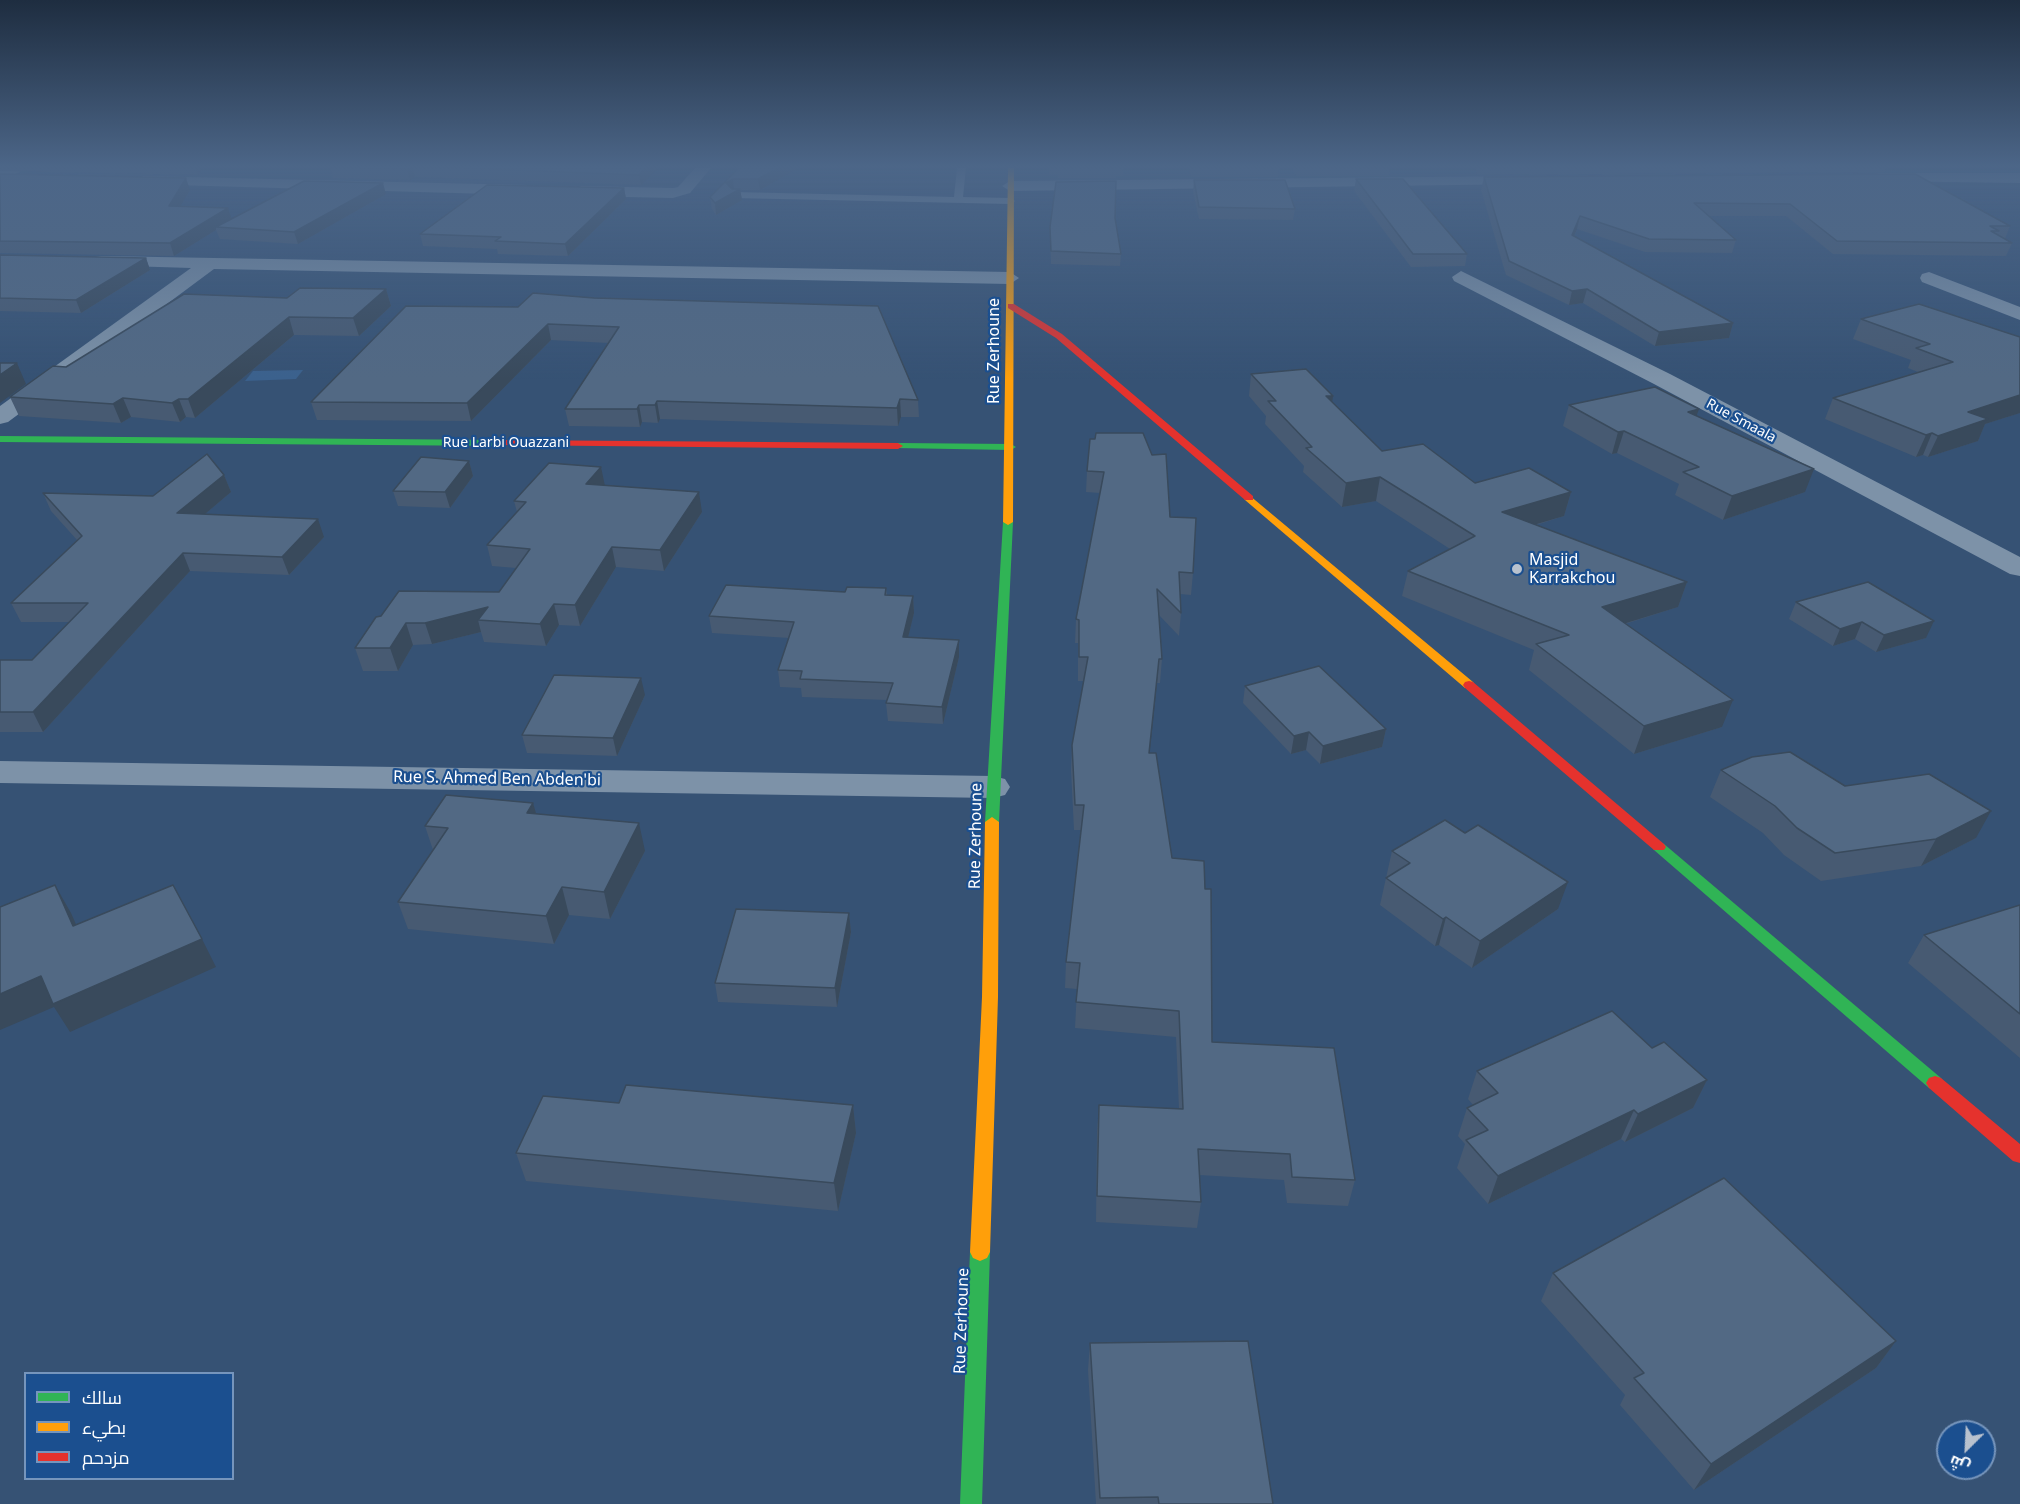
<!DOCTYPE html>
<html>
<head>
<meta charset="utf-8">
<style>
	body { margin:0 }
	#map { position:relative; width:2020px; height:1504px; overflow:hidden; background:#365274; font-family:"Noto Sans",Cairo,sans-serif }
	canvas { display:block }
	.legend { position:absolute; left:24px; top:1372px; width:210px; height:108px; box-sizing:border-box; background:#1b4f8f; border:2px solid #7695bc; margin:0; padding:8px 10px; list-style:none; font-size:18px; color:#fff }
	.legend li { display:flex; align-items:center; gap:12px; height:30px }
	.legend b { width:30px; border:2px solid #7695bc }
	.north { position:absolute; left:1936px; top:1420px; width:60px; height:60px; box-sizing:border-box; background:#1b4f8f; border:2px solid #7695bc; border-radius:50%; rotate:204deg; font-size:16px; font-weight:700; line-height:24px; text-align:center; color:#fff }
	.north::after { content:''; display:block; margin:auto; width:21px; height:27px; background:#b9c2ce; clip-path:polygon(50% 0,100% 100%,50% 72%,0 100%) }
</style>
</head>
<body>
<div id="map">
<canvas width="2020" height="1504"></canvas>
<ul class="legend">
<li><b style="height:8px;background:#30b455"></b>سالك</li>
<li><b style="height:8px;background:#ff9f0a"></b>بطيء</li>
<li><b style="height:8px;background:#e5322d"></b>مزدحم</li>
</ul>
<div class="north">ش</div>
</div>
<script>
const c = document.querySelector('canvas').getContext('2d');
c.lineJoin = 'round';
function fillPath(path, color) { c.fillStyle = color; c.fill(path, 'evenodd'); }
function trace(path, color, width, dash) { c.strokeStyle = color; c.lineWidth = width; c.lineCap = dash ? 'butt' : 'round'; c.setLineDash(dash || []); c.stroke(path); }
function drawText(font, color, halo, rows, align = 'center') {
  c.font = font + ' "Noto Sans",sans-serif'; c.lineWidth = 4.5; c.setLineDash([]); c.textBaseline = 'middle'; c.strokeStyle = halo; c.fillStyle = color; for (const [text, x, y, turn = 0] of rows) {
    c.save(); c.translate(x, y); c.rotate((+turn || 0) * Math.PI / 180); c.textAlign = isNaN(turn) ? turn : align; if (halo) c.strokeText(text, 0, 0); c.fillText(text, 0, 0); c.restore();
  }
}
fillPath(new Path2D(`
	M303,370l-7,9 -51,2 8,-10z`), '#3b618d');
fillPath(new Path2D(`
	M957,168h9l-3,29 47,1 5,3 -5,3 -276,-6 -5,-3 5,-3 220,5z`), '#7d92a8');
fillPath(new Path2D(`
	M6,168h21l-27,14v-11z
	M695,168h16l-21,25 -17,5 -92,-2 -8,-5 8,-5 92,2 5,-1z
	M1878,173h142v10l-147,-2 -3,-3z
	M143,176l383,9 8,5 -8,5 -389,-11 -2,-3z
	M1526,176l8,5 -2,3 -522,7 -8,-5 8,-5z
	M101,256l909,16 9,6 -9,6 -796,-15 -206,153 -8,2v-18l191,-138 -96,-3 -3,-4 3,-4z
	M1461,271l209,103 350,183v19l-10,-2 -356,-190 -200,-103 -2,-4z
	M1929,272l91,35v13l-98,-38 -2,-4 2,-4z
	M0,761l993,15 12,3 5,8 -5,8 -12,3 -993,-15z`), '#7d92a8');
fillPath(new Path2D(`
	M0,436l503,4 5,3 -5,3 -503,-4z
	M898,443l113,1 5,3 -5,3 -116,-2 -2,-2z
	M1008,519l5,3 -14,300 -7,5 -7,-5 18,-300z
	M1659,842l5,2 277,234 3,5 -3,5 -6,2 -6,-2 -275,-238 -2,-3 2,-3z
	M980,1243l7,3 3,6 -8,252h-22l10,-252 3,-6z`), '#30b455');
fillPath(new Path2D(`
	M1008,168h6l-1,354 -5,3 -5,-3z
	M1249,495l224,187 2,3 -2,3h-8l-220,-188 -1,-2z
	M992,817l7,5 -1,175 -8,255 -3,6 -7,3 -7,-3 -3,-6 12,-255 3,-175z`), '#ff9f0a');
fillPath(new Path2D(`
	M1008,304h6l48,30 191,162v4h-8l-189,-162 -48,-30z
	M503,440l395,3 5,3 -5,3 -398,-4v-4z
	M1469,681l4,1 191,162 2,3 -2,3h-10l-189,-162 -2,-3 2,-3z
	M1935,1076l6,2 79,66v19l-7,-2 -84,-73 -3,-5 3,-5z`), '#e5322d');
fillPath(new Path2D(`
	M0,168h202l-4,7 -198,-4z
	M330,168h328l-17,17 -226,-8 -5,3 -77,-2z
	M739,168h59l-38,22h-20l2,10 -26,15 -4,-6 -2,-12z
	M1049,168h74v8h-7v2h-58v-3h-9z
	M1189,168h90l-1,9h-87z
	M1292,168h98l-1,8h-93z
	M1475,168h411l-1,4 -408,3z
	M0,174l190,16 -10,16 52,13 154,-25 -88,50 -78,-5 -4,-9 -42,26 -174,-3z
	M1915,174l95,52 -5,13 7,4 -6,13 -173,-2 -47,-38h-78l28,24 -4,13 -87,-1 -68,-23 -3,7 159,87 -4,15 -74,8 -72,-43 -14,2 -63,-30 -25,-85 3,-13z
	M1356,179l111,75 -2,12 -54,1 -57,-76z
	M1194,180l101,29 -2,11 -94,-1 -6,-27z
	M624,188l2,11 -58,57 -70,-2 -1,-5 -74,-3 -3,-12z
	M1115,218l6,36 -1,12 -69,-2 -1,-37z
	M0,255l146,3 4,12 -69,43 -81,-2z
	M386,289l5,17 -32,30 -65,-1 -99,83 -9,-1 -6,5 -49,-5 -10,6 -102,-7 -9,-19 56,-30 221,-69z
	M533,293l385,107 1,17h-18l-3,9 -238,-7 -2,4 -16,-1 -2,5 -71,-1 -4,-17 44,-66 -58,-3 -80,81 -154,-1 -6,-18 207,-95z
	M1861,319l159,18v76l-35,11 -7,17 -50,16 -5,-2 -7,2 -91,-38 8,-21 85,-26 -10,-4 3,-8 -58,-21z
	M1251,374l81,29 50,48 93,32 96,9 -7,24 -28,9 151,57 -9,25 -53,17 97,103 -88,27 -105,-84 5,-20 -132,-54 6,-25 42,-22 -74,-48 -34,6 -39,-35 1,-6 -39,-42 1,-8 -17,-20z
	M1569,405l127,11 109,76 -82,28 -48,-25 4,-11 -62,-31 -5,1 -49,-28z
	M1090,439l80,78 23,56 -2,22 -11,-1 1,19 -2,23 -20,-21 3,44 -2,24h-3l-8,70 23,105 33,31 7,153 143,138 -7,26 -61,-3 -3,-23 -85,-5 2,27 -4,26 -101,-6 1,-91 2,-26 80,4 -3,-72 -101,-9 2,-39 -12,-1 1,-26 15,-132h-7l-3,-60 1,-25 12,-64h-6v-38h-3l1,-24 24,-126 -14,-1 1,-21z
	M469,461l4,15 -23,32 -52,-2 -5,-15z
	M224,475l7,17 -26,22 119,23 -35,38 -99,-4 -147,161h-43v-72h32l38,-38h-49l-10,-19 66,-63 -26,-29 -8,-18 110,3z
	M605,486l97,26 -38,59 -48,-4 -36,59 -21,-1 -13,21 -62,-4 -3,-10 -49,12 -19,1 -15,26h-35l-8,-23 26,-32 118,-24 17,-24 -24,-2 -5,-21 30,-33 -3,-11z
	M886,588l1,7 26,1 1,17 -6,24 51,20 -16,67 -55,-3 -2,-18 1,-3 -85,-3 -1,-9 -21,-1 -2,-17 11,-32 -77,-5 -3,-17 136,-24z
	M1796,602l130,36 -50,14 -21,-13 -22,7 -44,-27z
	M1245,686l141,43 -4,18 -62,17 -14,-14 -15,4 -48,-51z
	M645,695l-28,61 -90,-3 -5,-18z
	M1721,770l124,16 131,52 -55,28 -100,15 -37,-26 -21,-22 -53,-36z
	M537,814l108,37 -35,68 -41,-4 -15,29 -146,-15 -10,-27 35,-52 -8,-24z
	M1392,851l166,58 -86,59 -33,-23 -4,1 -55,-41z
	M2020,905v153l-112,-95 16,-28z
	M849,913l2,19 -14,75 -119,-5 -3,-19z
	M1652,1048l55,32 -14,28 -68,34 -4,-3 -133,65 -31,-36 8,-24 -7,-8 9,-28 6,-3 -5,-6 9,-28z
	M853,1105l3,28 -18,78 -312,-30 -10,-28z
	M1553,1273l343,68 -20,27 -182,122 -74,-85 5,-10 -84,-94z
	M1090,1343l183,161h-177l-8,-134z`), '#475a72');
fillPath(new Path2D(`
	M195,168h7l-4,7z
	M409,168h4l2,9 -5,3 -3,-11z
	M645,168h13l-17,17 -2,-10z
	M778,168h20l-38,22 -2,-11z
	M186,178l4,12 -16,27 -5,-11z
	M733,179l1,11 -7,4 -1,-11z
	M383,183l3,11 -88,50 -4,-12z
	M624,188l2,11 -58,57 -3,-12z
	M740,189l2,11 -26,15 -1,-12z
	M228,208l4,12 -16,7v3l-42,26 -4,-13z
	M1580,216l-3,13 -8,19 3,-13z
	M146,258l4,12 -69,43 -5,-13z
	M386,289l5,17 -32,30 -6,-18z
	M1587,289l-4,14 -14,2 3,-14z
	M289,317l5,18 -99,83 -7,-19z
	M1733,323l-4,15 -74,8 4,-14z
	M548,324l3,16 -80,81 -4,-18z
	M17,363l9,21 -26,19v-28z
	M2020,395v18l-35,11 -7,17 -50,16 10,-21 30,-24z
	M1326,396h7l-3,22z
	M123,398l8,19 -10,6 -8,-19z
	M179,399l7,18 -6,5 -8,-19z
	M900,399l1,18 -3,9 -1,-18z
	M657,401l3,18 -2,4 -3,-18z
	M639,405l3,17 -2,5 -3,-18z
	M1699,409l-8,22 -3,-19z
	M1624,431l-7,22 -5,1 6,-22z
	M1932,433l-9,22 -7,2 10,-22z
	M469,461l4,15 -23,32 -5,-16z
	M601,467l4,19 -19,-2z
	M1814,469l-9,23 -82,28 9,-24z
	M224,475l7,17 -46,39 -8,-18z
	M1380,477l-4,24 -34,6 4,-24z
	M699,492l3,20 -38,59 -4,-21z
	M1571,492l-7,24 -68,20 6,-24z
	M318,519l6,18 -35,38 -7,-18z
	M612,547l4,20 -36,59 -5,-21z
	M183,553l7,18 -147,161 -10,-20z
	M1687,582l-9,25 -84,26 8,-26z
	M913,596l1,17 -10,41 -1,-17z
	M554,604l5,21 -13,21 -6,-22z
	M488,607l-10,13 3,12 -49,12 -7,-21z
	M1934,621l-8,17 -50,14 8,-17z
	M1862,622l-7,17 -22,7 7,-17z
	M406,623l7,22 -15,26 -8,-23z
	M959,640v17l-16,67 -1,-17z
	M1159,659l-2,24 -10,94 2,-24z
	M641,678l4,17 -28,61 -4,-18z
	M1733,700l-11,27 -88,27 10,-28z
	M1386,729l-4,18 -62,17 3,-18z
	M1309,732l-3,18 -15,4 3,-18z
	M533,803l8,27 -14,-17z
	M1991,811l-15,27 -55,28 15,-27z
	M639,823l6,28 -35,68 -6,-27z
	M1568,882l-10,27 -86,59 8,-27z
	M55,885l16,28 18,41 -16,-28z
	M562,887l7,28 -15,29 -8,-28z
	M849,913l2,19 -14,75 -2,-19z
	M1446,917l-7,28 -4,1 8,-27z
	M202,939l14,28 -146,65 -16,-25 -54,23v-36l41,-18z
	M1707,1080l-14,28 -68,34 13,-28z
	M853,1105l3,28 -18,78 -4,-28z
	M1634,1110l-13,29 -133,65 10,-28z
	M1896,1341l-20,27 -182,122 17,-26z`), '#394a5c');
const building = new Path2D(`
	M362,168h47l-2,1z
	M464,168h181l-6,7z
	M739,168h39l-20,11h-25l-7,4 6,6h8l-25,14 -5,-6z
	M0,174l186,4 -17,28 59,2 -58,35 -170,-2z
	M1915,174l95,52h-20l9,5h-8l21,12 -175,-2 -47,-37 -96,-1 42,37 -87,-1 -69,-23 -8,19 161,88 -74,9 -72,-43 -15,2 -63,-30 -25,-84z
	M1356,179h47l64,75h-54z
	M1194,180h91l10,29 -96,-2z
	M304,181l79,2 -89,49 -78,-5z
	M1116,181l-1,37 6,36 -70,-3 -1,-24 6,-45z
	M487,185l137,3 -59,56 -70,-3 6,-4 -81,-3z
	M0,255l146,3 -70,42 -76,-2z
	M300,288l86,1 -33,29 -64,-1 -101,82h-9l-7,4 -49,-5 -10,6 -103,-7 43,-31 13,1 118,-73 103,4z
	M533,293l61,5 284,8 40,94 -18,-1 -3,9 -240,-7 -2,4h-16l-2,4h-72l54,-82 -71,-3 -81,79 -156,-1 95,-96 112,1z
	M1919,304l101,33v58l-52,17 20,7 -50,17 -6,-3 -6,2 -93,-37 120,-36 -37,-14 14,-4 -69,-25z
	M0,363h17l-17,12z
	M1306,369l27,27h-7l56,55 41,-7 52,39 54,-15 42,24 -69,20 185,70 -85,25 131,93 -89,26 -108,-82 33,-9 -161,-64 67,-35 -95,-59 -34,6 -40,-35 6,-1 -44,-46h8l-25,-27z
	M1655,387l44,22 -11,3 126,57 -82,27 -49,-24 16,-5 -75,-36 -6,1 -49,-27z
	M1096,433h47l9,22 14,-1 4,63 26,1 -3,55 -14,-1 2,41 -24,-24 5,70h-3l-10,94h7l16,105 32,3 1,28h6l1,153 122,6 21,132 -63,-3 -2,-23 -92,-5 3,53 -104,-6 2,-91 84,4 -4,-98 -103,-9 4,-39 -14,-1 18,-157h-9l-3,-60 16,-88h-9v-37l-3,-1 28,-147 -17,-1 3,-32h5z
	M207,454l17,21 -47,38 141,6 -36,38 -99,-4 -150,159h-33v-52h32l56,-57h-77l71,-67 -39,-43 110,3z
	M421,457l48,4 -24,31 -52,-1z
	M549,463l52,4 -15,17 113,8 -39,58 -48,-3 -37,58 -21,-1 -14,20 -62,-4 10,-13 -63,16h-19l-16,25h-35l21,-31 5,-1 18,-25 100,1 31,-43 -43,-4 39,-43 -12,-1z
	M1868,582l66,39 -50,14 -22,-13 -22,7 -44,-27z
	M726,585l119,7 2,-5 39,1 -1,7 28,1 -10,41 56,3 -17,67 -56,-4 7,-20 -93,-4 2,-8 -24,-1 16,-48 -85,-6z
	M1319,666l67,63 -63,17 -14,-14 -15,4 -49,-50z
	M554,675l87,3 -28,60 -91,-3z
	M1790,752l55,34 84,-12 62,37 -55,28 -101,14 -38,-25 -22,-22 -54,-36 31,-13z
	M446,795l87,8 -6,10 112,10 -35,69 -42,-5 -16,29 -148,-14 50,-74 -23,-2z
	M1445,820l20,13 13,-8 90,57 -88,59 -34,-24 -3,2 -57,-41 24,-15 -18,-12z
	M55,885l18,41 100,-41 29,54 -149,65 -12,-28 -41,18v-87z
	M2020,905v109l-96,-79z
	M736,909l113,4 -14,75 -120,-5z
	M1612,1011l40,37 12,-6 43,38 -69,34 -4,-4 -136,66 -32,-36 22,-10 -21,-22 31,-15 -21,-22z
	M626,1085l227,20 -19,78 -318,-30 27,-57 76,7z
	M1724,1178l172,163 -185,123 -77,-86 10,-5 -91,-100z
	M1248,1341l25,163h-114l-1,-7 -58,1 -10,-155z`);
fillPath(building, '#526984');
trace(building, '#394a5c', 1.5);
const sky = c.createLinearGradient(0, 0, 0, 379);
sky.addColorStop(0, '#1e2d40');
sky.addColorStop(0.44, '#4c6688');
sky.addColorStop(1, '#4c668800');
c.fillStyle = sky;
c.fillRect(0, 0, 2020, 379);
for (const [x, y, r, color] of [
	[1517,569,6,"#b9c2ce"]
]) { const dot = new Path2D(); dot.arc(x, y, r, 0, 2 * Math.PI); c.fillStyle = color; c.fill(dot); trace(dot, '#1b4f8f', 2); }
drawText('14px', '#fff', '#1b4f8f', [
	["Rue Smaala",1741,421,28],
	["Rue Larbi Ouazzani",506,443]
]);
drawText('16px', '#fff', '#1b4f8f', [
	["Rue Zerhoune",994,351,-90],
	["Rue S. Ahmed Ben Abden'bi",497,779,1],
	["Rue Zerhoune",976,836,-89],
	["Rue Zerhoune",962,1321,-88]
]);
drawText('16px', '#fff', '#1b4f8f', [
	["Masjid",1529,560],
	["Karrakchou",1529,578]
], 'left');
</script>
</body>
</html>
